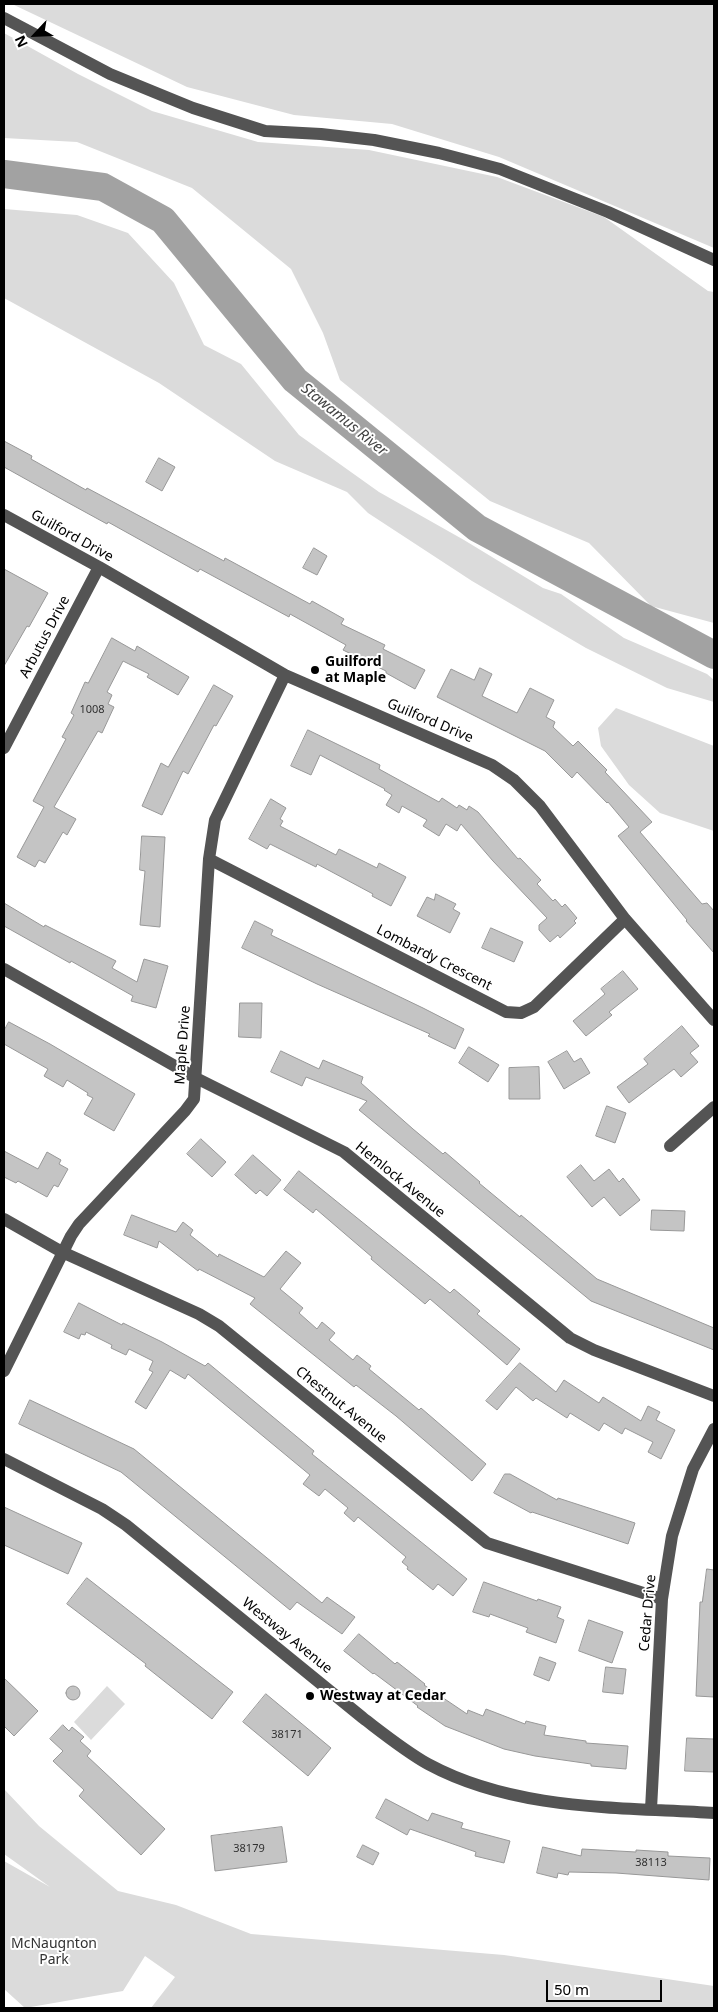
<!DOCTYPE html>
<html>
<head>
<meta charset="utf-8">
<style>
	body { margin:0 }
	#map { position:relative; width:718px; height:2012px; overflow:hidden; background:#fff; font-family:"Noto Sans",sans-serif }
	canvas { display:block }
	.frame { position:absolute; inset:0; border:5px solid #000; pointer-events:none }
	.north { position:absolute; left:10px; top:10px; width:50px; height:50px; -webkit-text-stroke:4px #fff; paint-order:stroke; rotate:245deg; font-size:14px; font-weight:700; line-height:20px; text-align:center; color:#000 }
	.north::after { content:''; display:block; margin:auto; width:18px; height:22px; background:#000; clip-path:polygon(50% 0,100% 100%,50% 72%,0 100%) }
	.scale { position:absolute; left:546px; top:1980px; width:116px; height:22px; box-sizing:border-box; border:2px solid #000; border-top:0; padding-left:6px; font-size:15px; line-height:18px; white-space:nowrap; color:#000; -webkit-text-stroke:4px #fff; paint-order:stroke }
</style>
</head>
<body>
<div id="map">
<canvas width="718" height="2012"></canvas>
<div class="frame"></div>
<div class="north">N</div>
<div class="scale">50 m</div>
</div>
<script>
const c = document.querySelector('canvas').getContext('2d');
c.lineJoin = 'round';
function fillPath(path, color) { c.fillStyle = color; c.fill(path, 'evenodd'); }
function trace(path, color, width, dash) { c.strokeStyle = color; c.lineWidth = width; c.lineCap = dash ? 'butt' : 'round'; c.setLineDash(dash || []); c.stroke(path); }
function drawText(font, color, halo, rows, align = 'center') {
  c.font = font + ' "Noto Sans",sans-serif'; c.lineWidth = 4; c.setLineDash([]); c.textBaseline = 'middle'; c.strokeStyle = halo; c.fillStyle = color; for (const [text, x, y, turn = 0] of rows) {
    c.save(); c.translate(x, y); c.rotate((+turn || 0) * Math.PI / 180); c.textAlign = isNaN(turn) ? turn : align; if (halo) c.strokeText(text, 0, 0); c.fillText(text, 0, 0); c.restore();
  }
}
fillPath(new Path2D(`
	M12,4h702v244l-215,-91 -107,-33 -98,-9 -107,-28z
	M4,33l74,41 74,37 106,31 111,8 128,27 107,40 104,74 6,1v331l-63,-17 -62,-63 -99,-42 -150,-121 -17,-47 -32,-64 -99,-81 -115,-46 -73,-4z
	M4,209l73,6 51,18 46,50 30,62 37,19 58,71 80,57 85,48 79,48 18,6 63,44 83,36 7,6v22l-47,-14 -81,-40 -114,-67 -104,-68 -21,-21 -72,-31 -116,-78 -155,-85z
	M616,708l98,38v85l-54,-18 -31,-28 -28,-39 -3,-18z
	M107,1686l18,18 -34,36 -17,-18z
	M4,1789l35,37 79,65 58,14 75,29 253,21 210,31v22h-563l24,-31 -30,-21 -22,35 -98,17 -21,-19v-128l46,26 -46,-33z`), '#dbdbdb');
trace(new Path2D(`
	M4,174l99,13 60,33 132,160 182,148 237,127`), '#a2a2a2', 28);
const building = new Path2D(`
	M4,441l28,15 -1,3 55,31 1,-2 137,73 1,-3 85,46 2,-3 32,18 -3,5 44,21 -2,4 42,21 -10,19 -29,-16v-2l-43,-21 3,-5 -56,-31 -1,3 -89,-48 -2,3 -90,-50 -1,2 -42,-23 -61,-34z
	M159,458l16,9 -13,24 -16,-9z
	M314,548l13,8 -10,19 -14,-7z
	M4,569l44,24 -19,34 -2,-1 -23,40z
	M112,638l23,13 2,-5 52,31 -11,18 -31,-18 2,-3 -26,-13 -16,31 5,3 -4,9 6,3 -12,26 -4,-2 -44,76 22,12 -9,16 -4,-3 -18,31 -6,-3 -4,7 -18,-10 27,-50 -11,-6 33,-62 -4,-2 12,-22 -3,-2 14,-31 3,1z
	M480,668l12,6 -10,22 35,17 13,-25 24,12 -8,17 9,5 -2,5 20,19 5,-5 29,29 -2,2 47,50 -12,10 62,72 5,-1 7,8v42l-28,-32 1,-1 -69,-84 11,-9 -21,-25 -1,1 -30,-31 -5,6 -27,-27 -108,-54 14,-28 23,11z
	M214,685l19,11 -17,30 -2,-1 -26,49 -5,-3 -21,44 -20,-9 19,-43 7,4z
	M308,730l72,35 -1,4 60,33 3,-4 15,10 2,-3 8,5 2,-4 9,6 40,47 2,-1 21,22 -4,4 16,17 2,-2 7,8 3,-3 12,14 -3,3 2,2 -16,15 -2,-3 -8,7 -11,-12v-5l8,-7 -54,-57 -32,-37 -4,7 -11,-7 -7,12 -16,-10 4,-6 -25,-14 -3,7 -13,-8 6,-10 -8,-5 1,-1 -65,-34 -9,20 -20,-9z
	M271,799l15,9 -6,11 3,2 -3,5 56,29 3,-6 38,19 2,-5 27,14 -15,29 -19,-10 1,-2 -56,-30 -1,3 -46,-23 -3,5 -18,-10z
	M142,836l23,1 -5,90 -20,-2 5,-54 -5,-1z
	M436,894l20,10 -3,5 7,4 -10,20 -33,-17 10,-19 7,3z
	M4,903l40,24 1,-2 71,36 -4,7 25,14 7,-23 24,7 -12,42 -25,-7 2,-5 -62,-35 -1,2 -66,-37z
	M255,921l18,9 -2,5 152,73 41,21 -9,20 -27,-13 2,-2 -113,-50 -75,-36z
	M491,928l32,14 -9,20 -32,-14z
	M623,971l15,18 -29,23 3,3 -26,21 -13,-15 32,-27 -4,-5z
	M240,1003h22l-1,35 -22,-1z
	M9,1022l41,22 85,50 -21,37 -30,-17 9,-16 -6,-3 1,-2 -21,-13 -4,7 -19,-11 4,-7 -44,-25v-13z
	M682,1026l17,20 -9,7 8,9 -17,15 -7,-8 -45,34 -12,-16 31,-23 -4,-5z
	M469,1047l30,18 -11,17 -29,-19z
	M281,1051l38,18 4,-9 40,17 -2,6 52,46 30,25 2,-2 35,30 -1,1 41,34 1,-2 76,64 117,49v22l-123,-49 -232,-191 8,-9 -61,-24 -4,9 -31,-14z
	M567,1051l7,11 7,-4 9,15 -26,16 -16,-27z
	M539,1067l1,32h-31v-31z
	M607,1106l19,7 -11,30 -19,-7z
	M201,1139l25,23 -14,15 -25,-23z
	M4,1151l34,18 9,-17 14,8 -2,4 9,5 -10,18 -4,-2 -7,12 -29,-16 -2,2 -12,-6z
	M253,1155l28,25 -14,16 -7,-6 -4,4 -21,-19z
	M581,1165l13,16 15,-12 10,13 4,-4 17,22 -20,16 -16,-19 -12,10 -25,-30z
	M299,1171l151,122 4,-4 26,22 -3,3 43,35 -13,16 -77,-66 -5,5 -41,-34 -13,-11 1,-2 -56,-48 -3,4 -29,-23z
	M652,1210l33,1 -1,20 -33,-1z
	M132,1215l44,17 7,-10 10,8 -3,5 28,22 1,-3 45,23 22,-26 15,12 -21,26 23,19 -4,5 18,16 5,-7 13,11 -6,7 24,20 4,-5 14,11 -2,3 50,41 2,-2 65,56 -14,17 -76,-65 -40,-31 -2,2 -104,-83 5,-6 -56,-29 -1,2 -39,-30 -2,7 -33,-13z
	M79,1303l43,22 1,-2 39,19 43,24 3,-3 106,88 -2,3 155,125 -14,17 -15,-12 -5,6 -26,-21 1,-2 -6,-5 4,-5 -48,-40 -4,5 -10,-9 4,-5 -23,-19 -6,7 -16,-12 7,-9 -122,-101 -3,5 -15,-9 -24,39 -11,-7 18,-30 -4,-2 4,-9 -24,-12 -3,6 -15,-7 1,-3 -26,-13 -1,3 -4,-1 -2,5 -15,-7z
	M520,1363l36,29 8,-12 35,23 4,-6 38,24 7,-15 12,6 -4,8 19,10 -14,29 -13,-7 5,-10 -28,-14 -3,6 -18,-11 -5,8 -29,-18 -3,5 -31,-20 -3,3 -17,-14 -19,23 -11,-9z
	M30,1400l104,49 188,154 5,-6 28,20 -13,17 -45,-32 -7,8 -169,-138 -102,-48z
	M505,1474h5l47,26 1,-2 77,25 -7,21 -96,-32 -1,1 -37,-20z
	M4,1507l78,36 -14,31 -64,-29z
	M707,1569l7,1v127l-18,-1 4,-94h2z
	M87,1578l146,114 -21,27 -67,-53 1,-2 -79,-60z
	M484,1582l53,19 1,-2 23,8 -4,10 7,3 -8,23 -30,-11 2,-4 -38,-14 -1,3 -16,-5z
	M589,1620l34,12 -11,31 -33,-12z
	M359,1634l36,30 2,-2 28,22 -1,1 43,29 1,-4 15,6 3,-7 39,15 1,-3 20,5 -2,9 42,6v2l42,3 -2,23 -35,-3v-2l-56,-8 -31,-7 -59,-23 -28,-19 1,-1 -44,-33 -1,1 -29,-23z
	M540,1657l16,6 -7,18 -15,-6z
	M606,1667l20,2 -3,25 -20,-2z
	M4,1678l34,33 -24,25 -10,-10z
	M66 1693a7 7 0 1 1 14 0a7 7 0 1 1-14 0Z
	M266,1694l65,54 -23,28 -65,-54z
	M63,1725l6,6 3,-4 12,10 -4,4 11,10 -4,5 78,73 -24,26 -62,-59 5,-6 -31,-29 10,-10 -13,-12z
	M687,1738l27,1v33l-29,-1z
	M386,1799l42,22 4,-8 31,10 -2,5 49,13 -6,22 -29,-7 1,-4 -66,-23 -3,6 -31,-17z
	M282,1827l5,35 -72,9 -4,-35z
	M363,1845l16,8 -6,12 -16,-8z
	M543,1847l38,9 1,-7 54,3v-2l32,2v4l42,2 -1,22 -93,-7 -47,-1 -1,3 -10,-2 -1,5 -20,-5z`);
fillPath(building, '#c4c4c4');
trace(building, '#989898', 1);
trace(new Path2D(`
	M4,18l106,56 83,34 72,23 56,3 53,6 65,13 61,16 108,43 106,48
	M4,515l95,52 186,108 207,90 22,15 26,26 85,113 89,101
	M4,748l95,-181
	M209,859l297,153 15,1 13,-6 91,-88
	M4,969l192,109 148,74 226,186 24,12 120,46
	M670,1146l44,-39
	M4,1219l58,33 137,62 20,12 268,217 175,56
	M4,1371l67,-135 8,-12 106,-113 9,-12 15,-240 6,-39 70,-145
	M4,1459l98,50 24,16 237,193c21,16 42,33 65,46 87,47 191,43 286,49
	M651,1809l11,-210 10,-63 21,-67 21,-40`), '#545454', 12);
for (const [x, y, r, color] of [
	[315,670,5,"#000"],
	[310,1696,5,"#000"]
]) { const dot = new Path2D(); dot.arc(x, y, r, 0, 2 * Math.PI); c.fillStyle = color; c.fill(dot); trace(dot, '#fff', 2); }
drawText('11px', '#313131', null, [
	["1008",92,710],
	["38171",287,1735],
	["38179",249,1849],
	["38113",651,1863]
]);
drawText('14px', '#000', '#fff', [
	["Guilford Drive",72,536,29],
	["Arbutus Drive",45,637,-62],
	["Guilford Drive",430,721,23],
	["Lombardy Crescent",434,958,27],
	["Maple Drive",183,1045,-86],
	["Hemlock Avenue",400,1180,39],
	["Chestnut Avenue",341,1405,39],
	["Cedar Drive",648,1613,-85],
	["Westway Avenue",287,1636,39]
]);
drawText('bold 14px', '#000', '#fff', [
	["Guilford",325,662],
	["at Maple",325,678],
	["Westway at Cedar",320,1696]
], 'left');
drawText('14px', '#323232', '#fff', [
	["McNaugnton",54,1944],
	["Park",54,1960]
]);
drawText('italic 15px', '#434343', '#fff', [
	["Stawamus River",344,420,39]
]);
</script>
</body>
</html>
